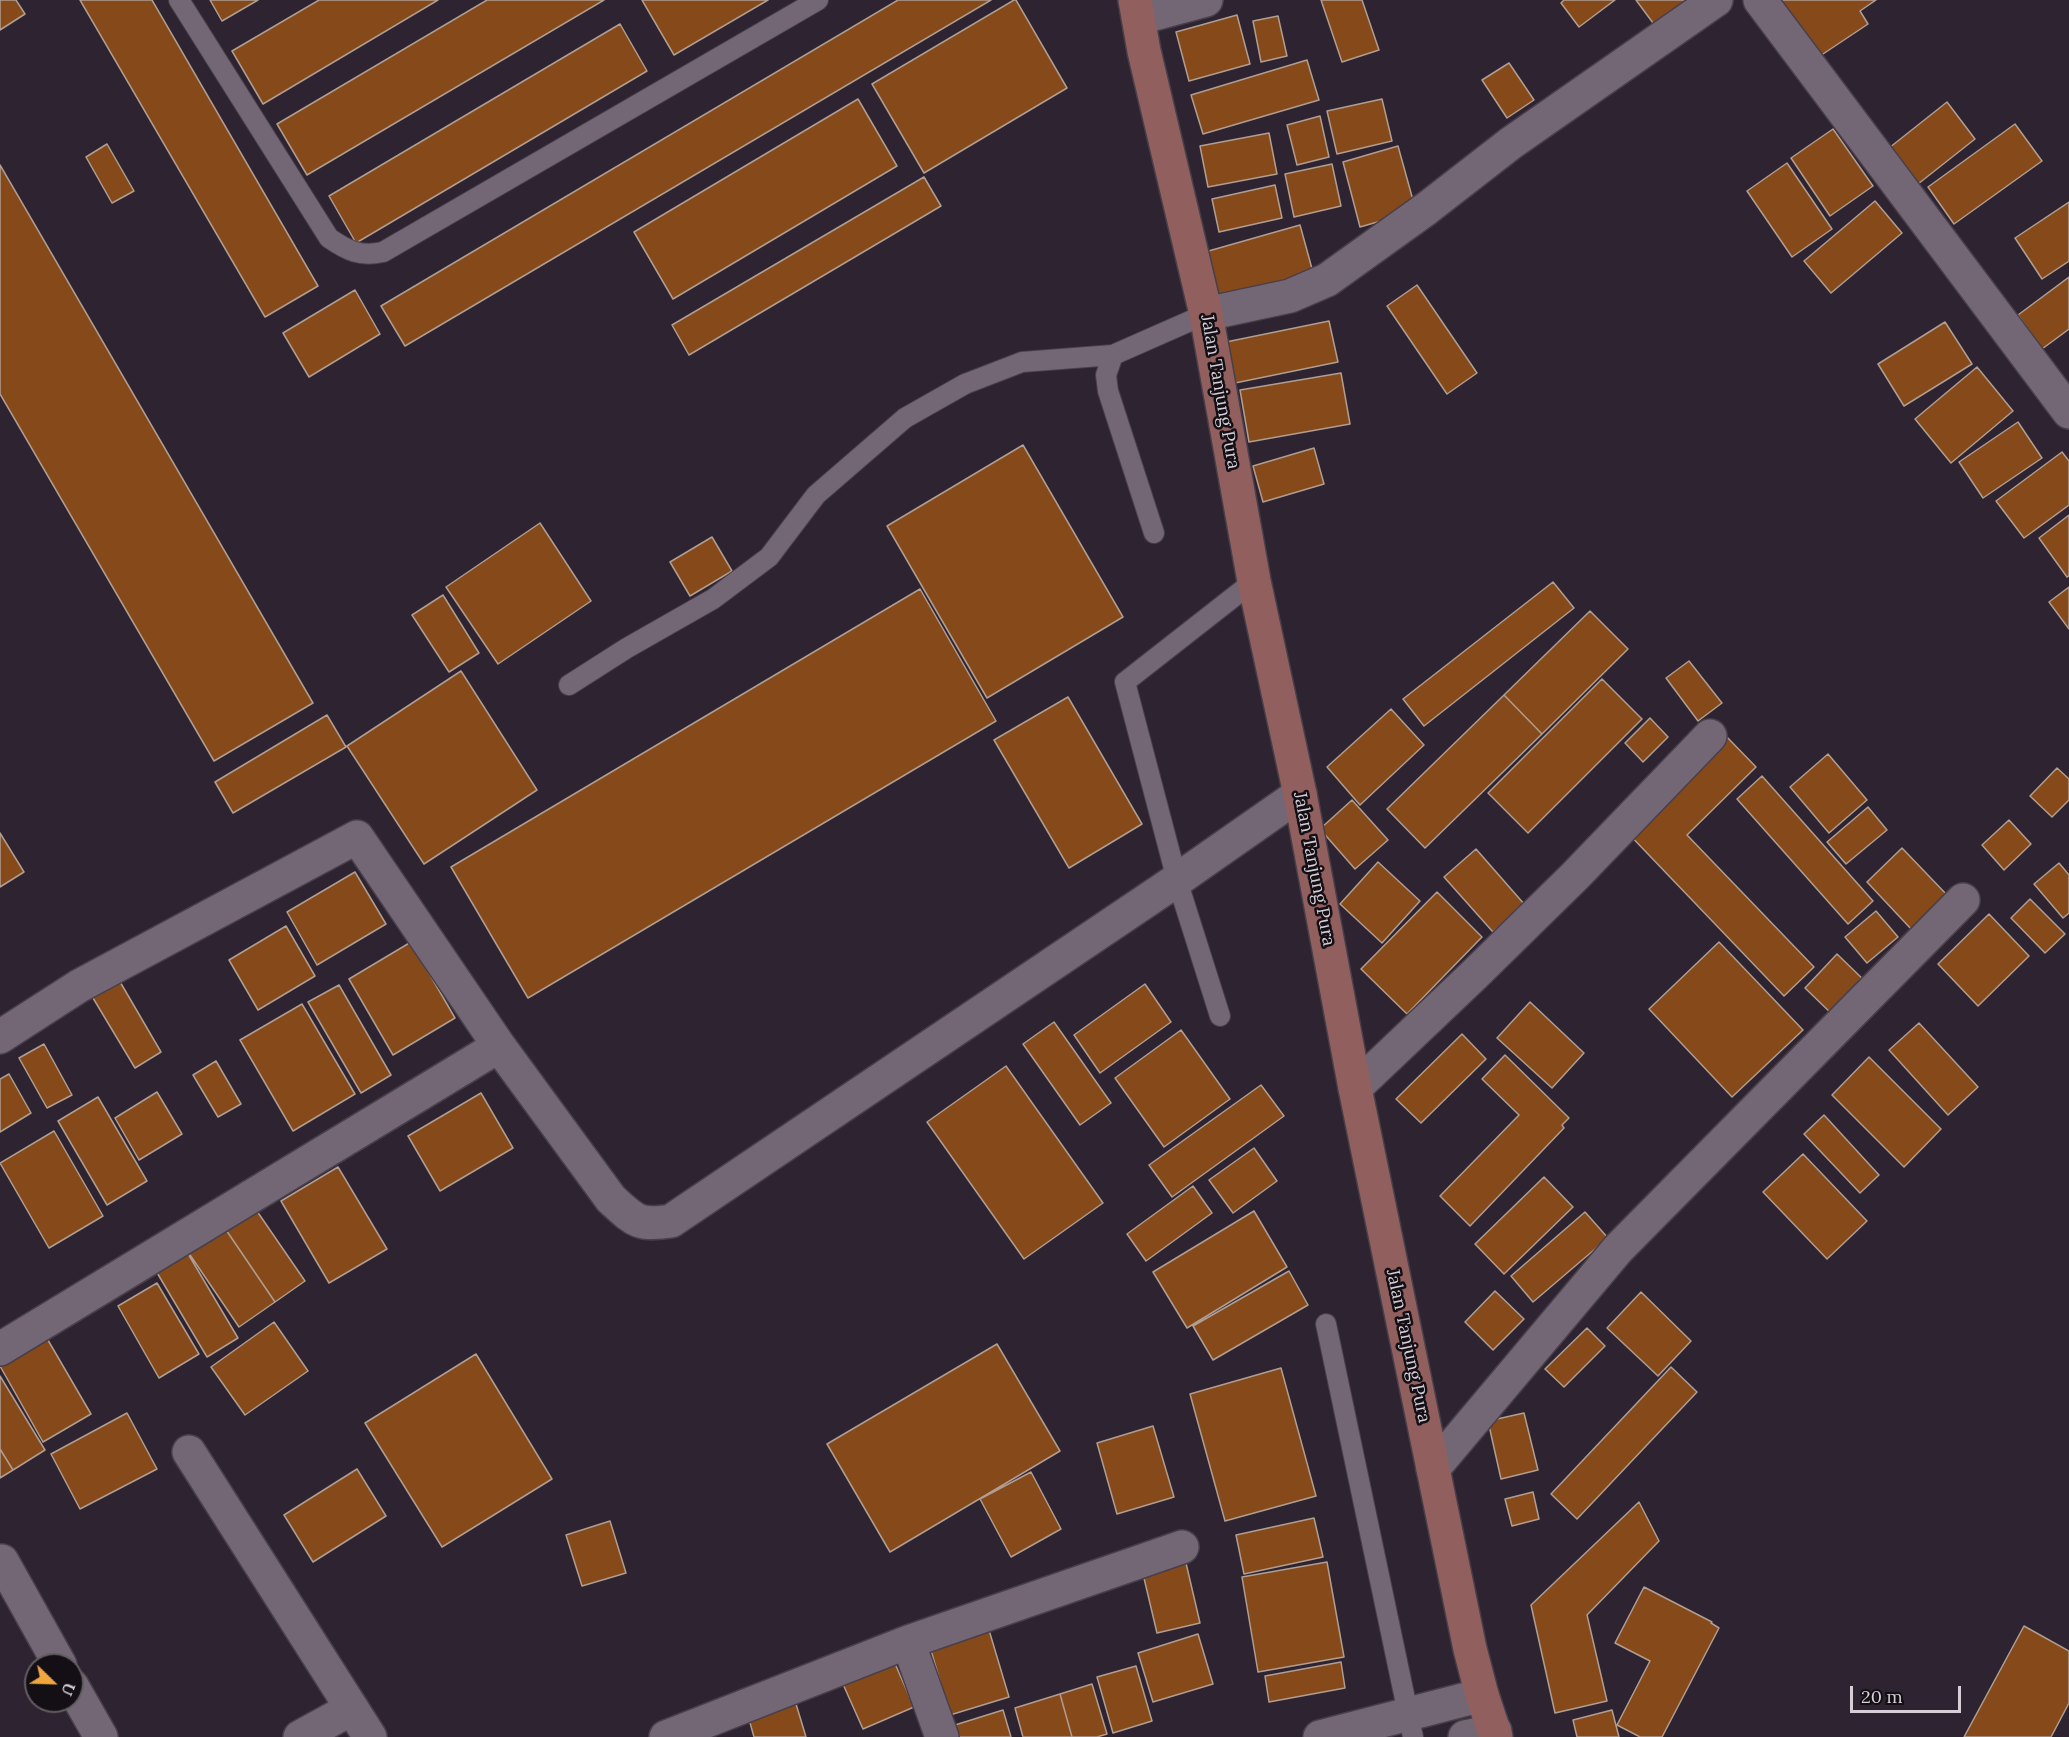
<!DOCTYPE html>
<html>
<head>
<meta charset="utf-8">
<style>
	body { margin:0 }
	#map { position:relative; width:2069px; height:1737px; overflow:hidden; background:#2e2330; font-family:Lora,serif }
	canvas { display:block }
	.north { position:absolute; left:24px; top:1653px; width:60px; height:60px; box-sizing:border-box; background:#130f14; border:2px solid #615c62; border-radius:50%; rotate:113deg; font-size:16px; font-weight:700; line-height:24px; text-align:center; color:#d6cfd8 }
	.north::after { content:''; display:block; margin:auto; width:21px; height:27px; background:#f0a63f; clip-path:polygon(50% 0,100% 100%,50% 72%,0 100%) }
	.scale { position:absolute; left:1850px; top:1686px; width:111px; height:27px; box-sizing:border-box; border:3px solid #d6cfd8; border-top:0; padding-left:8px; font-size:18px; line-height:21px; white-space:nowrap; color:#d6cfd8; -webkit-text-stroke:4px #130f14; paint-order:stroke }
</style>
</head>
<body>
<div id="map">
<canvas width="2069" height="1737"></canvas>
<div class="north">U</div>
<div class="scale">20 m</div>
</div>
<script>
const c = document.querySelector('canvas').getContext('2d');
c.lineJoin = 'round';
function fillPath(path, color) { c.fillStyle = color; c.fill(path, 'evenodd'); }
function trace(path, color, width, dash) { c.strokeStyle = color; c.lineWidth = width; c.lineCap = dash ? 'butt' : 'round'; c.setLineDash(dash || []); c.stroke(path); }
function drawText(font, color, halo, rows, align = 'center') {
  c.font = font + ' Lora,serif'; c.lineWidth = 5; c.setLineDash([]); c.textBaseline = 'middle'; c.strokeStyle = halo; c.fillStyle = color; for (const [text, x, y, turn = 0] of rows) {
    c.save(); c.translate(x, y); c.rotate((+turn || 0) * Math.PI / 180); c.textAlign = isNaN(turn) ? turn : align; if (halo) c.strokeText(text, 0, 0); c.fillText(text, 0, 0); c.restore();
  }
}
const building = new Path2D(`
	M0,0h16l9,14 -25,16z
	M80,0h72l166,286 -53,31z
	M210,0h48l-36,21z
	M319,0h119l-175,104 -31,-53z
	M487,0h117l-297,175 -30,-51z
	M642,0h126l-94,55z
	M898,0h93l-586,346 -24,-40z
	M1014,0h2l51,88 -143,85 -52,-89z
	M1321,0h41l17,50 -37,12z
	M1564,0h51l-36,27 -18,-24z
	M1636,0h56l-36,27z
	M1780,0h96l-16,11 8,13 -54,36z
	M1237,15l13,49 -61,17 -13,-49z
	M1278,16l9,40 -26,6 -8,-41z
	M620,24l27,47 -291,172 -27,-47z
	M1307,60l12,40 -116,34 -12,-39z
	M1509,63l25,37 -27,18 -25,-38z
	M858,99l39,67 -224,133 -39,-67z
	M1382,99l10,42 -55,13 -10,-43z
	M1947,102l28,37 -57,45 -29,-36z
	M1320,116l9,41 -32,8 -10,-40z
	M2015,124l27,37 -88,63 -26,-37z
	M1833,129l40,57 -43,30 -39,-58z
	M1269,133l8,41 -69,13 -8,-41z
	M107,144l27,47 -22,12 -26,-46z
	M1398,146l18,65 -56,16 -17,-65z
	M1787,163l45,66 -40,28 -45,-66z
	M1332,164l9,42 -47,11 -9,-43z
	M0,165l313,538 -99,58 -214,-367z
	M924,177l17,29 -252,149 -17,-30z
	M1275,185l7,33 -63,14 -7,-33z
	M1875,201l27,32 -71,60 -27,-32z
	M2069,202v59l-27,18 -27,-41z
	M1300,225l14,51 -95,27 -14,-51z
	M2069,277v52l-27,20 -24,-34z
	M1417,285l60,88 -30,21 -60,-88z
	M355,290l25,44 -71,43 -26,-44z
	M1329,321l9,41 -103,21 -9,-41z
	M1945,322l27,42 -68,42 -26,-42z
	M1977,367l36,44 -62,52 -36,-44z
	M1341,373l9,51 -101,18 -9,-52z
	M2018,422l24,36 -59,40 -24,-36z
	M1023,445l100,172 -136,81 -100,-172z
	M1314,448l10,36 -61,18 -10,-36z
	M2062,452l7,9v44l-45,33 -28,-37z
	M2069,515v61l-2,1 -28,-39z
	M540,523l51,78 -93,63 -52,-77z
	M712,537l20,34 -42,25 -20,-34z
	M1553,582l21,26 -150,118 -21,-27z
	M2069,587v42l-20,-27z
	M920,589l76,132 -468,277 -77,-131z
	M443,595l36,58 -30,19 -37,-57z
	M1590,611l38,38 -86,85 -38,-39z
	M1689,661l33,42 -24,18 -32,-43z
	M461,671l76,119 -113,74 -77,-118z
	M1602,679l40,40 -114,114 -40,-40z
	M1504,695l38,39 -117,114 -38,-39z
	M1068,697l74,127 -73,44 -75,-128z
	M1391,709l33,36 -64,60 -33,-38z
	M327,715l19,32 -113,66 -18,-31z
	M1650,718l18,19 -25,25 -18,-19z
	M1723,733l33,34 -69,68 127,132 -30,29 -160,-167z
	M1828,754l39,46 -38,33 -39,-46z
	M2057,768l12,11v21l-17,17 -22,-21z
	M1762,776l111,125 -25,23 -111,-125z
	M1352,800l36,40 -33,29 -35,-40z
	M1868,807l19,23 -41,34 -19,-22z
	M2009,820l22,24 -27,26 -22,-25z
	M0,833l24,39 -24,15z
	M1902,848l46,48 -36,34 -45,-48z
	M1476,849l49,56 -32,27 -49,-55z
	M1378,862l42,39 -38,42 -42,-39z
	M2059,863l10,12v38l-6,5 -29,-34z
	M355,872l31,52 -69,41 -30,-53z
	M1437,892l45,45 -75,77 -46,-45z
	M2030,899l35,35 -20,19 -34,-35z
	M1876,911l22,26 -31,26 -22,-26z
	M1989,914l40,42 -51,50 -40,-42z
	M286,926l29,50 -57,34 -29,-50z
	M411,942l44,76 -62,37 -44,-76z
	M1719,942l84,88 -71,67 -83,-88z
	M1837,954l32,31 -33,33 -31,-30z
	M112,968l49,84 -26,16 -51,-85z
	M1145,984l26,38 -71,51 -26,-38z
	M339,985l52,90 -30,18 -53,-91z
	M1530,1002l54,51 -32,35 -55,-50z
	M302,1004l53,90 -62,37 -53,-91z
	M1054,1022l57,81 -31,22 -57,-81z
	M1919,1023l59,64 -30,28 -59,-65z
	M1181,1030l49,69 -66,48 -49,-69z
	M1462,1034l24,25 -65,64 -25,-24z
	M44,1044l28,51 -25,13 -28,-50z
	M1505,1055l64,63 -7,7 2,3 -94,98 -30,-30 79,-81 -37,-36z
	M1869,1057l72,72 -37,38 -72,-72z
	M216,1061l25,43 -23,13 -25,-42z
	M1006,1066l97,137 -79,56 -97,-137z
	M9,1074l22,39 -31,19v-53z
	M1261,1085l23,31 -112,81 -23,-32z
	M157,1092l25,42 -43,26 -24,-42z
	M481,1093l32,55 -73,43 -32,-55z
	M98,1097l49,84 -40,24 -49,-84z
	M1824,1115l55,60 -19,18 -56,-59z
	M54,1131l49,85 -54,32 -49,-85z
	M1254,1148l23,33 -44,32 -24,-33z
	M1803,1154l64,67 -40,38 -64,-67z
	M338,1167l49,82 -58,34 -48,-82z
	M1544,1177l29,30 -69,67 -29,-30z
	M1193,1186l19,27 -66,48 -19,-27z
	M250,1201l55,80 -30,21 -55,-81z
	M1254,1211l33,56 -100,61 -34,-56z
	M1585,1212l23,26 -75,64 -22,-26z
	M220,1221l55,81 -36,25 -55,-81z
	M187,1252l51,86 -31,19 -51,-86z
	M1289,1271l19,34 -95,55 -20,-34z
	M157,1283l42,71 -40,24 -41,-72z
	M1495,1291l29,28 -31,31 -28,-28z
	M1641,1292l50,49 -33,35 -51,-48z
	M274,1322l34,49 -63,44 -34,-48z
	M1587,1328l18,18 -41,41 -19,-18z
	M45,1335l46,79 -48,28 -43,-76v-4z
	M997,1344l63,107 -170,101 -63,-108z
	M476,1354l76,125 -110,68 -77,-124z
	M1671,1367l26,25 -120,127 -26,-25z
	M1281,1368l35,128 -91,25 -35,-127z
	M0,1376l45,74 -32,20 -13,-21z
	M127,1413l30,56 -77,40 -29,-55z
	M1524,1413l14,57 -37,9 -13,-58z
	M1153,1426l21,71 -57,17 -20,-71z
	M0,1449l13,21 -13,8z
	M357,1469l29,47 -73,46 -29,-47z
	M1031,1472l30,57 -50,28 -31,-58z
	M1533,1492l6,27 -27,7 -7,-27z
	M1639,1502l20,39 -72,74 20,86 -52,12 -24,-108z
	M1314,1518l9,39 -79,17 -8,-39z
	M610,1521l16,52 -44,13 -16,-51z
	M1327,1562l17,95 -86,15 -16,-95z
	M1186,1563l14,60 -43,10 -14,-59z
	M1644,1587l68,35 -1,1 8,5 -57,109h-22l-23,-12 33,-64 -35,-18z
	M986,1620l23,77 -59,18 -23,-78z
	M2024,1626l45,25v52l-18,34h-87z
	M1198,1634l15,50 -60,18 -15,-49z
	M889,1650l25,57 -51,22 -25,-56z
	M1341,1662l4,26 -76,14 -4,-26z
	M1136,1666l16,55 -39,12 -16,-56z
	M790,1684l16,53h-52l-11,-39z
	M1092,1684l15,50 -10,3h-25l-12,-43z
	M1060,1694l12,43h-49l-8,-29z
	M1003,1710l8,27h-52l-4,-12z
	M1612,1710l7,27h-42l-4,-17z`);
fillPath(building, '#864a1a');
trace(building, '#b09e92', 1.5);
const lane = new Path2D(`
	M179,0l150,238c19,13 31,19 54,14l435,-252
	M1154,533l-46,-142 -2,-16 7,-20 93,-41
	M569,685l58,-37 86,-49 56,-42 47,-62 89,-77 60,-34 57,-22 91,-7
	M1220,1016l-43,-136 -52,-198 129,-101
	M1326,1324l87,413`);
const street = new Path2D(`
	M1760,0l309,412
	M1139,18l67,-18
	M1206,314l84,-18 37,-16 99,-71 85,-66 205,-143
	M0,1037l79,-51 278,-149 142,209 -499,303
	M499,1046l112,153c24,22 27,27 60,22l506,-341 123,-86
	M1355,1088l119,-113 101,-99 135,-140
	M189,1452l181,285
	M1433,1469l185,-220 345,-349
	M2,1561l58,104
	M908,1642l34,95
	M72,1686l29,51
	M300,1737l51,-28
	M666,1737l242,-95 274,-95
	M1320,1737l162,-42
	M1465,1737l30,-6`);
const secondary = new Path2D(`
	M1135,0l9,51 62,263 48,267 46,213 55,294 115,561 12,46 14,42`);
trace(lane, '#483f4a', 22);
trace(street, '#483f4a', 36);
trace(secondary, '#483f4a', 36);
trace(lane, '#736776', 20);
trace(street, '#736776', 33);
trace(secondary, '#91605e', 33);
drawText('18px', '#d6cfd8', '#130f14', [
	["Jalan Tanjung Pura",1220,392,80],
	["Jalan Tanjung Pura",1314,869,79],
	["Jalan Tanjung Pura",1408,1346,78]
]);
</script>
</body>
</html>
